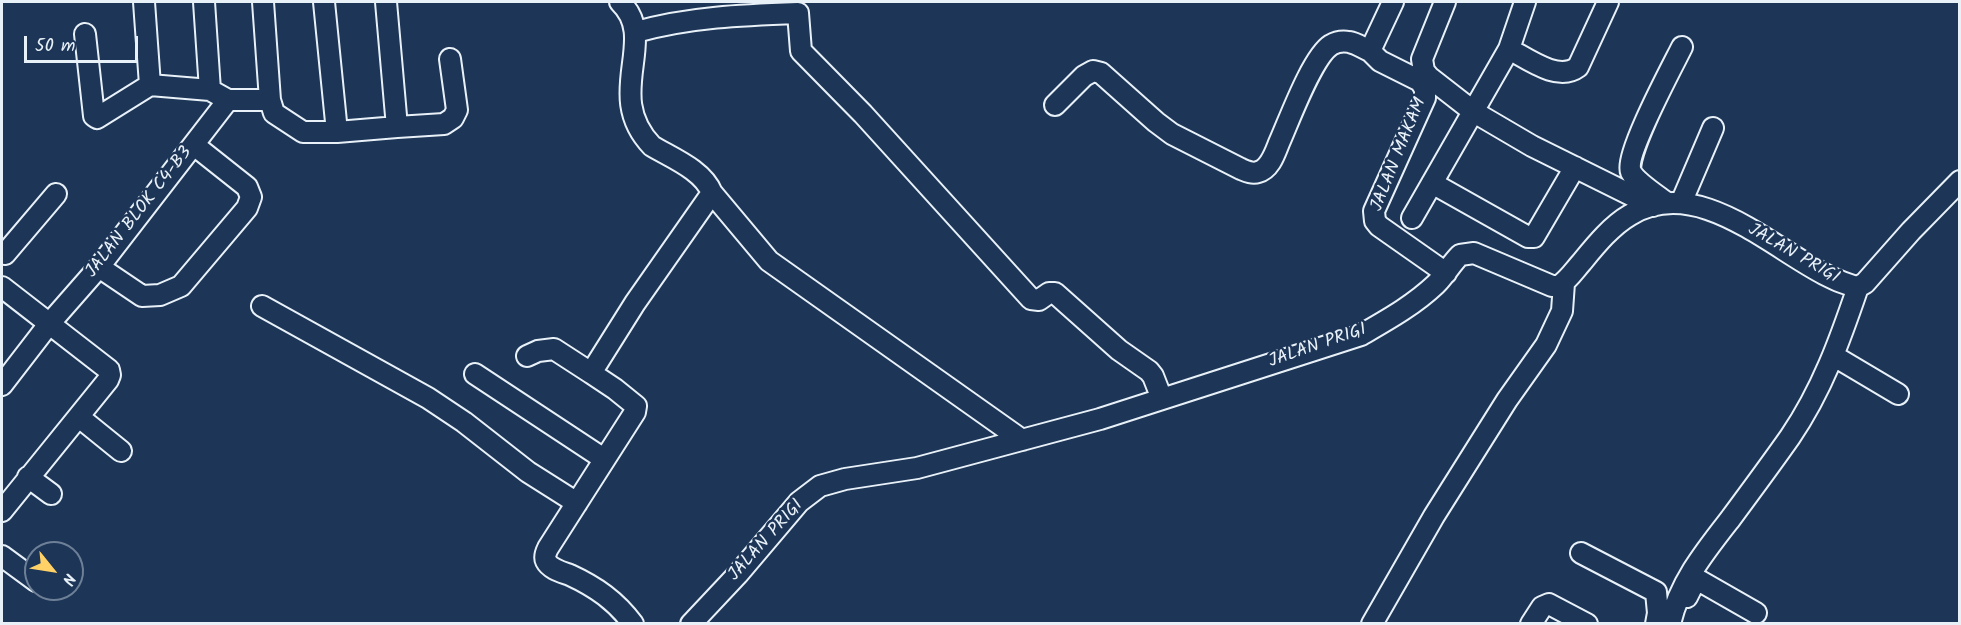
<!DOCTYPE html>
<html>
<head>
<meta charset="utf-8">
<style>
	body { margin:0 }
	#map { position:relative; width:1961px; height:625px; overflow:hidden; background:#1d3557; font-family:Kalam,sans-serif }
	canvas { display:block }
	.frame { position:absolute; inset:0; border:3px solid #e8f1f8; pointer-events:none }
	.north { position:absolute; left:24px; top:541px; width:60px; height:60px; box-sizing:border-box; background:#1d3557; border:2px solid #6e8097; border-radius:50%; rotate:120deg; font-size:16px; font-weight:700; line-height:24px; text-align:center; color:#e8f1f8 }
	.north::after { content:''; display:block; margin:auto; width:21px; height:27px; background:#ffd166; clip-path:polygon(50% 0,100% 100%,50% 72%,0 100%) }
	.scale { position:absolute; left:24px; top:36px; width:114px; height:27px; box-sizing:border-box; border:3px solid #e8f1f8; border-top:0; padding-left:8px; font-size:18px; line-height:21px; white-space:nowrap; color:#e8f1f8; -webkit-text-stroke:4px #1d3557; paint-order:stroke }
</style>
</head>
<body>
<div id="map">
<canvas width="1961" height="625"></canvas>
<div class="frame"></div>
<div class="north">N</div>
<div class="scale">50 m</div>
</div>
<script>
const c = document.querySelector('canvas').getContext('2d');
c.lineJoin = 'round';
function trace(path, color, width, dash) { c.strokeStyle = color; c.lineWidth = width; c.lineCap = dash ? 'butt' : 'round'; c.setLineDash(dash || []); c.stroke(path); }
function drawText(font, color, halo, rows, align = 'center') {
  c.font = font + ' Kalam,sans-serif'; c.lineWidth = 5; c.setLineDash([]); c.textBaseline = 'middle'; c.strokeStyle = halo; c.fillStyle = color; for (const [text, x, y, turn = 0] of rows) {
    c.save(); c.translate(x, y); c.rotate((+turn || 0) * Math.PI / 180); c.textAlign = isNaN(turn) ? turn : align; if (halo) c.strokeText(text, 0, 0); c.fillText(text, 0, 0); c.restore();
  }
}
const minor = new Path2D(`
	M144,2l6,83
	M204,2l6,88
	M263,2l7,98
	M324,2l13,130
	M620,2c40,38 -18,92 32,144 20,12 51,24 60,47l-77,110 -44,70 24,16 21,17 -1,6 -87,136c-2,4 -4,9 -2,13 4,8 16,11 24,14 26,12 46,26 63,49
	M1393,2l-23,49 10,10 40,20 5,8v9l-51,113 1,10 4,5 67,47
	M1445,2l-23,57 2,12 5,6 45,35 58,34 121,60
	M636,32c53,-15 107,-17 162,-19l3,38 62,63 168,185 8,1 10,-7h6l64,57 30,21 4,5 9,23
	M85,34l9,82 3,2 53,-33 60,5 18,10h42l4,13 29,19h34l60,-5 -11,-125
	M1509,49c19,10 49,33 69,18l30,-65
	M1055,105l29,-29 9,-5 8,2 55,49 16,12 69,35c5,2 11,5 17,3 12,-3 17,-19 21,-29 10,-22 33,-86 52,-98 5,-3 12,-4 18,-3 7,1 14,6 21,9
	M397,127l47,-3 9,-6 4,-8 -7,-51
	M1432,183l96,54h6l41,-70
	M712,193l57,68 253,179
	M1667,203c-9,-7 -31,-21 -36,-31 -7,-16 41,-105 51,-125
	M1681,203l32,-75
	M1412,218l97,-169 16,-47
	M5,254l51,-60
	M99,267l43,29 18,-1 21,-9 66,-78 4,-11 -4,-10 -53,-42
	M2,287l107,83 1,5 -2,5 -106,131
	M262,306l166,92 36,24 64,50 49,31
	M527,356l11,-5 16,-2 37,24
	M1834,356l64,38
	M475,374l129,85
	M2,385l47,-61 50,-57 129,-167
	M79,417l42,34
	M28,477l23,17
	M1581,553l75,39 2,21 -2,11
	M2,556l34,25
	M1687,597l7,-14 6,-2 56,32
	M691,624l47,-50 61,-72 21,-16 25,-7 72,-11 183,-49 261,-84c26,-15 53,-30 75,-51 9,-9 15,-20 24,-29l14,-2 78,33h7c9,-6 15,-15 22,-23 14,-17 30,-37 49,-48 66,-40 138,30 194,59 12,6 22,11 34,13l7,-4 46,-52 49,-50
	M1372,624l62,-108 73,-116 39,-55 16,-34 2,-28
	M1531,624l11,-17 7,-3 38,20
	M1670,624c9,-41 36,-74 61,-106 20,-27 40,-54 59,-81 32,-47 50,-97 68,-150`);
trace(minor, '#e8f1f8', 24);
trace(minor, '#1d3557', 20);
drawText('18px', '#e8f1f8', '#1d3557', [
	["JALAN MAKAM",1400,155,-68],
	["JALAN BLOK C4-B3",140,213,-52],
	["JALAN PRIGI",1793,255,30],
	["JALAN PRIGI",1318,347,-19],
	["JALAN PRIGI",767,541,-48]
]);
</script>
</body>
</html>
